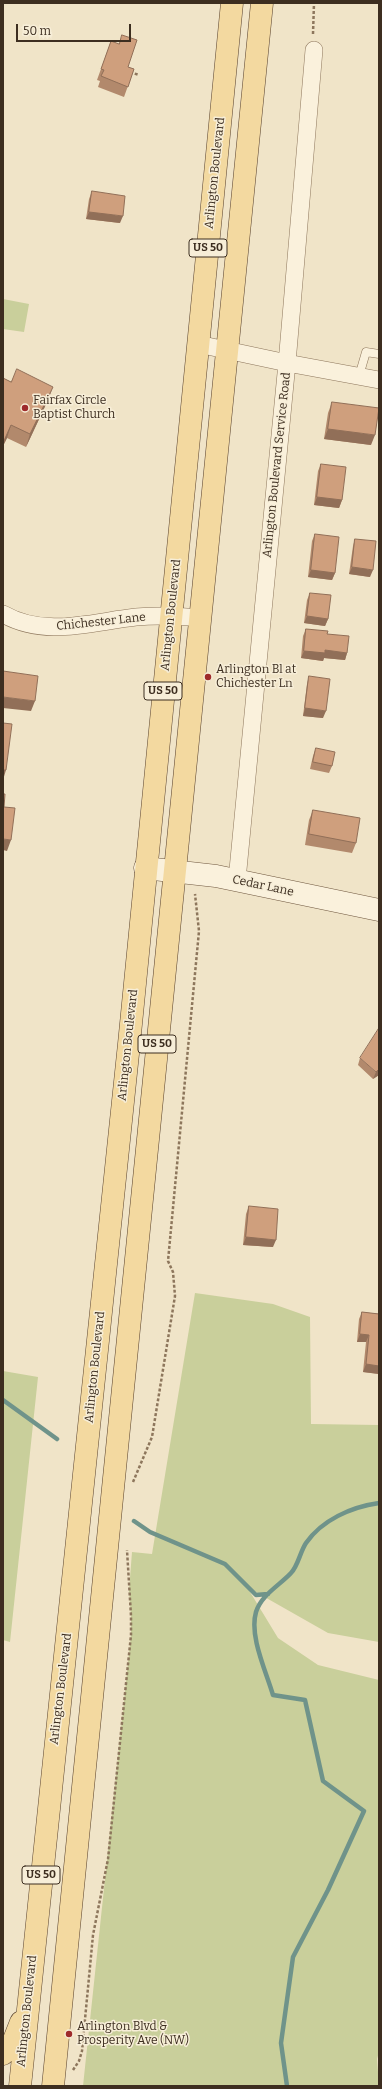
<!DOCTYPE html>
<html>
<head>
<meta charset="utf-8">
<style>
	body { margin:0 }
	#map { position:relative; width:382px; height:2089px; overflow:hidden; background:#f0e4c8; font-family:Bitter,serif }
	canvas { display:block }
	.frame { position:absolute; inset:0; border:4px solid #3d2e20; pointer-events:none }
	.scale { position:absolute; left:16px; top:24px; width:115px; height:18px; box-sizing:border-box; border:2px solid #3d2e20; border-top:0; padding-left:5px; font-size:12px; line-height:14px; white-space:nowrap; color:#3d2e20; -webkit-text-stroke:3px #f7eed8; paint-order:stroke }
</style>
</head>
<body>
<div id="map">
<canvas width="382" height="2089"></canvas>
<div class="frame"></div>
<div class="scale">50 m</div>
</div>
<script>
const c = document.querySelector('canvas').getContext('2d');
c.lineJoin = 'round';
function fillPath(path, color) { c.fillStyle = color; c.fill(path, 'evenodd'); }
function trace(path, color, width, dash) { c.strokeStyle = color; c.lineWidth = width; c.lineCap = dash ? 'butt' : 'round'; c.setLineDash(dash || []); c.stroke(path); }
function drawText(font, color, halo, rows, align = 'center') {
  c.font = font + ' Bitter,serif'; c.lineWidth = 3; c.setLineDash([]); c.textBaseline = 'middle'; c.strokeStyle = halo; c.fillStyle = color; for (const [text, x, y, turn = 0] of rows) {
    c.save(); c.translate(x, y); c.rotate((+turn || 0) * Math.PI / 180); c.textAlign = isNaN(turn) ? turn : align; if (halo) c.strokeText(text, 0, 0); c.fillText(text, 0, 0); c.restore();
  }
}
fillPath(new Path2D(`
	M3,299l26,5 -5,28 -21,-3z
	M195,1293l78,11 37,13 1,107 68,1v217l-51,-9 -81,-46 31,51 40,27 61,15v372l-2,7 2,27h-296l48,-451v-19l-2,-25 3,-39 20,2z
	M3,1371l35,6 -28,265 -7,-2z`), '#c9cf9b');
trace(new Path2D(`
	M3,1400l54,39
	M134,1521l16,11 75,32 31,31 12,-1
	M287,2086l-6,-43 12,-86 35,-67 36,-79 -41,-30 -18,-81 -32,-5c-7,-24 -24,-59 -17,-83 5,-17 24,-27 35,-39 7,-7 9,-21 15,-30 16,-23 45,-36 73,-40`), '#6f938a', 4.5);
const service = new Path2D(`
	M359,376l7,-24 13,2`);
const minor = new Path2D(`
	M198,344l89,19 92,17
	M3,614c42,24 88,8 133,3 22,-2 43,-1 65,1
	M237,880l50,-517 27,-313`);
const secondary = new Path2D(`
	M145,868l71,8 163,34`);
const primary = new Path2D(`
	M3,2054l11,-14 7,-18
	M20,2086l109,-1042 103,-1041
	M53,2086l209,-2083`);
trace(service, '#8d765c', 9);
trace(minor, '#8d765c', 18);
trace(secondary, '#6f573f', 23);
trace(primary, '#5b4430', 23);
trace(new Path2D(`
	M313,34l1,-31
	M130,72l9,3
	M133,1482l19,-45 23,-141 -2,-24 -5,-11 31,-330 -4,-37
	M73,2070l6,-9 3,-10 11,-116 15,-76 23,-224v-19l-4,-66`), '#8d765c', 2.5, [3, 2]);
trace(service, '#faf1dc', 8);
trace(minor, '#faf1dc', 17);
trace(secondary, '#faf1dc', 22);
trace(primary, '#f3d9a0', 22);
fillPath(new Path2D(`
	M111,41l17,26 6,2 -10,28 -26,-10 2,-6 -3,-1z
	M92,191l28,32 -34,-4 3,-20z
	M3,378l45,22 -22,47 -19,-9 -4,8z
	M332,402l39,43 -47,-6 4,-26z
	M321,464l21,36 -3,8 -25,-3 4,-34z
	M315,534l20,39 -3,7 -24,-3 4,-36z
	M355,539l15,38 -21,-3 4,-28z
	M310,593l18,26 -3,7 -21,-3 3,-23z
	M306,629l21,5 20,19 -2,7 -21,-2 -1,3 -22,-3 2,-22z
	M309,676l14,42 -20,-2 4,-32z
	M316,748l16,18 -3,7 -19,-4 3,-13z
	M313,810l43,33 -4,10 -47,-8 4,-25z
	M360,1058l19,17 -6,4 -15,-14z
	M249,1206l24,41 -30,-2 3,-31z
	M362,1312l17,2v60l-16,-2 3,-30h-9l2,-23z`), '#b2896c');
fillPath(new Path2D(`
	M89,212l34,4 -3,7 -34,-4z
	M53,387l-5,13 -22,47 4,-13z
	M11,425l-4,13 -4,8v-3z
	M328,429l47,6 -4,10 -47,-6z
	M317,497l25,3 -3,8 -25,-3z
	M352,567l21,3 -3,7 -21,-3z
	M311,570l24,3 -3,7 -24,-3z
	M307,616l21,3 -3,7 -21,-3z
	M325,650l22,3 -2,7 -21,-2 -1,3 -22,-3 3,-7z
	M3,697l32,4 -4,10 -28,-3z
	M305,708l21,3 -3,7 -20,-2z
	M3,770h3l-3,10z
	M3,839l8,1 -4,11 -4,-1z
	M379,1069v6l-6,4 3,-7z
	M246,1237l30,3 -3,7 -30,-2z
	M360,1334l9,1 -3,7h-9z
	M366,1364l13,2v8l-16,-2z`), '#916f58');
const building = new Path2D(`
	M122,35l15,5 -9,27 6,2 -6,18 -27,-11 3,-6 -3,-1 10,-28 8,3z
	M92,191l33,5 -2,20 -34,-4z
	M17,369l36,18 -23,47 -19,-9 -8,18v-65l8,4z
	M332,402l47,6 -4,27 -47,-6z
	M321,464l25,3 -4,33 -25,-3z
	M315,534l24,3 -4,36 -24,-3z
	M355,539l21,2 -3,29 -21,-3z
	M310,593l21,2 -3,24 -21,-3z
	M306,629l22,2 -1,3 22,2 -2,17 -22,-3v3l-21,-2z
	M3,671l35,5 -3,25 -32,-4z
	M309,676l21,3 -4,32 -21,-3z
	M3,723l9,1 -6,46h-3z
	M316,748l19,4 -3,14 -19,-4z
	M3,794h2l-1,13 11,1 -4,32 -8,-1z
	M313,810l47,8 -4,25 -47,-9z
	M379,1028v41l-3,3 -16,-14z
	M249,1206l29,3 -2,31 -30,-3z
	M362,1312l17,2v52l-13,-2 3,-29 -9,-1z`);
fillPath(building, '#cf9f7d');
trace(building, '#916f58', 1);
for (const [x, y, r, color] of [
	[25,408,4,"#9e2a2b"],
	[208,677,4,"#9e2a2b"],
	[69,2034,4,"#9e2a2b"]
]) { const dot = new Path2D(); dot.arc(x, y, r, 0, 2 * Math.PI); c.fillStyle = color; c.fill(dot); trace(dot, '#f7eed8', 1.5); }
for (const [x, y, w] of [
	[208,248,38],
	[163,691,38],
	[157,1044,38],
	[41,1875,38]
]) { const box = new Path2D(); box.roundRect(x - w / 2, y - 9, w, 18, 3); c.fillStyle = '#f7eed8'; c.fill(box); trace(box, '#3d2e20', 1); }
drawText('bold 11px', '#3d2e20', null, [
	["US 50",208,248],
	["US 50",163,691],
	["US 50",157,1044],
	["US 50",41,1875]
]);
drawText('12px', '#3d2e20', '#f7eed8', [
	["Arlington Boulevard",215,173,-84],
	["Arlington Boulevard Service Road",277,465,-84],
	["Arlington Boulevard",171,615,-84],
	["Chichester Lane",101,622,-6],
	["Cedar Lane",263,886,12],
	["Arlington Boulevard",128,1045,-84],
	["Arlington Boulevard",95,1367,-84],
	["Arlington Boulevard",61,1689,-83],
	["Arlington Boulevard",27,2011,-84]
]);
drawText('12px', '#3d2e20', '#f7eed8', [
	["Fairfax Circle",33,401],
	["Baptist Church",33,415],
	["Arlington Bl at",216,670],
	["Chichester Ln",216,684],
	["Arlington Blvd &",77,2027],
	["Prosperity Ave (NW)",77,2041]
], 'left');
</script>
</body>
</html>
